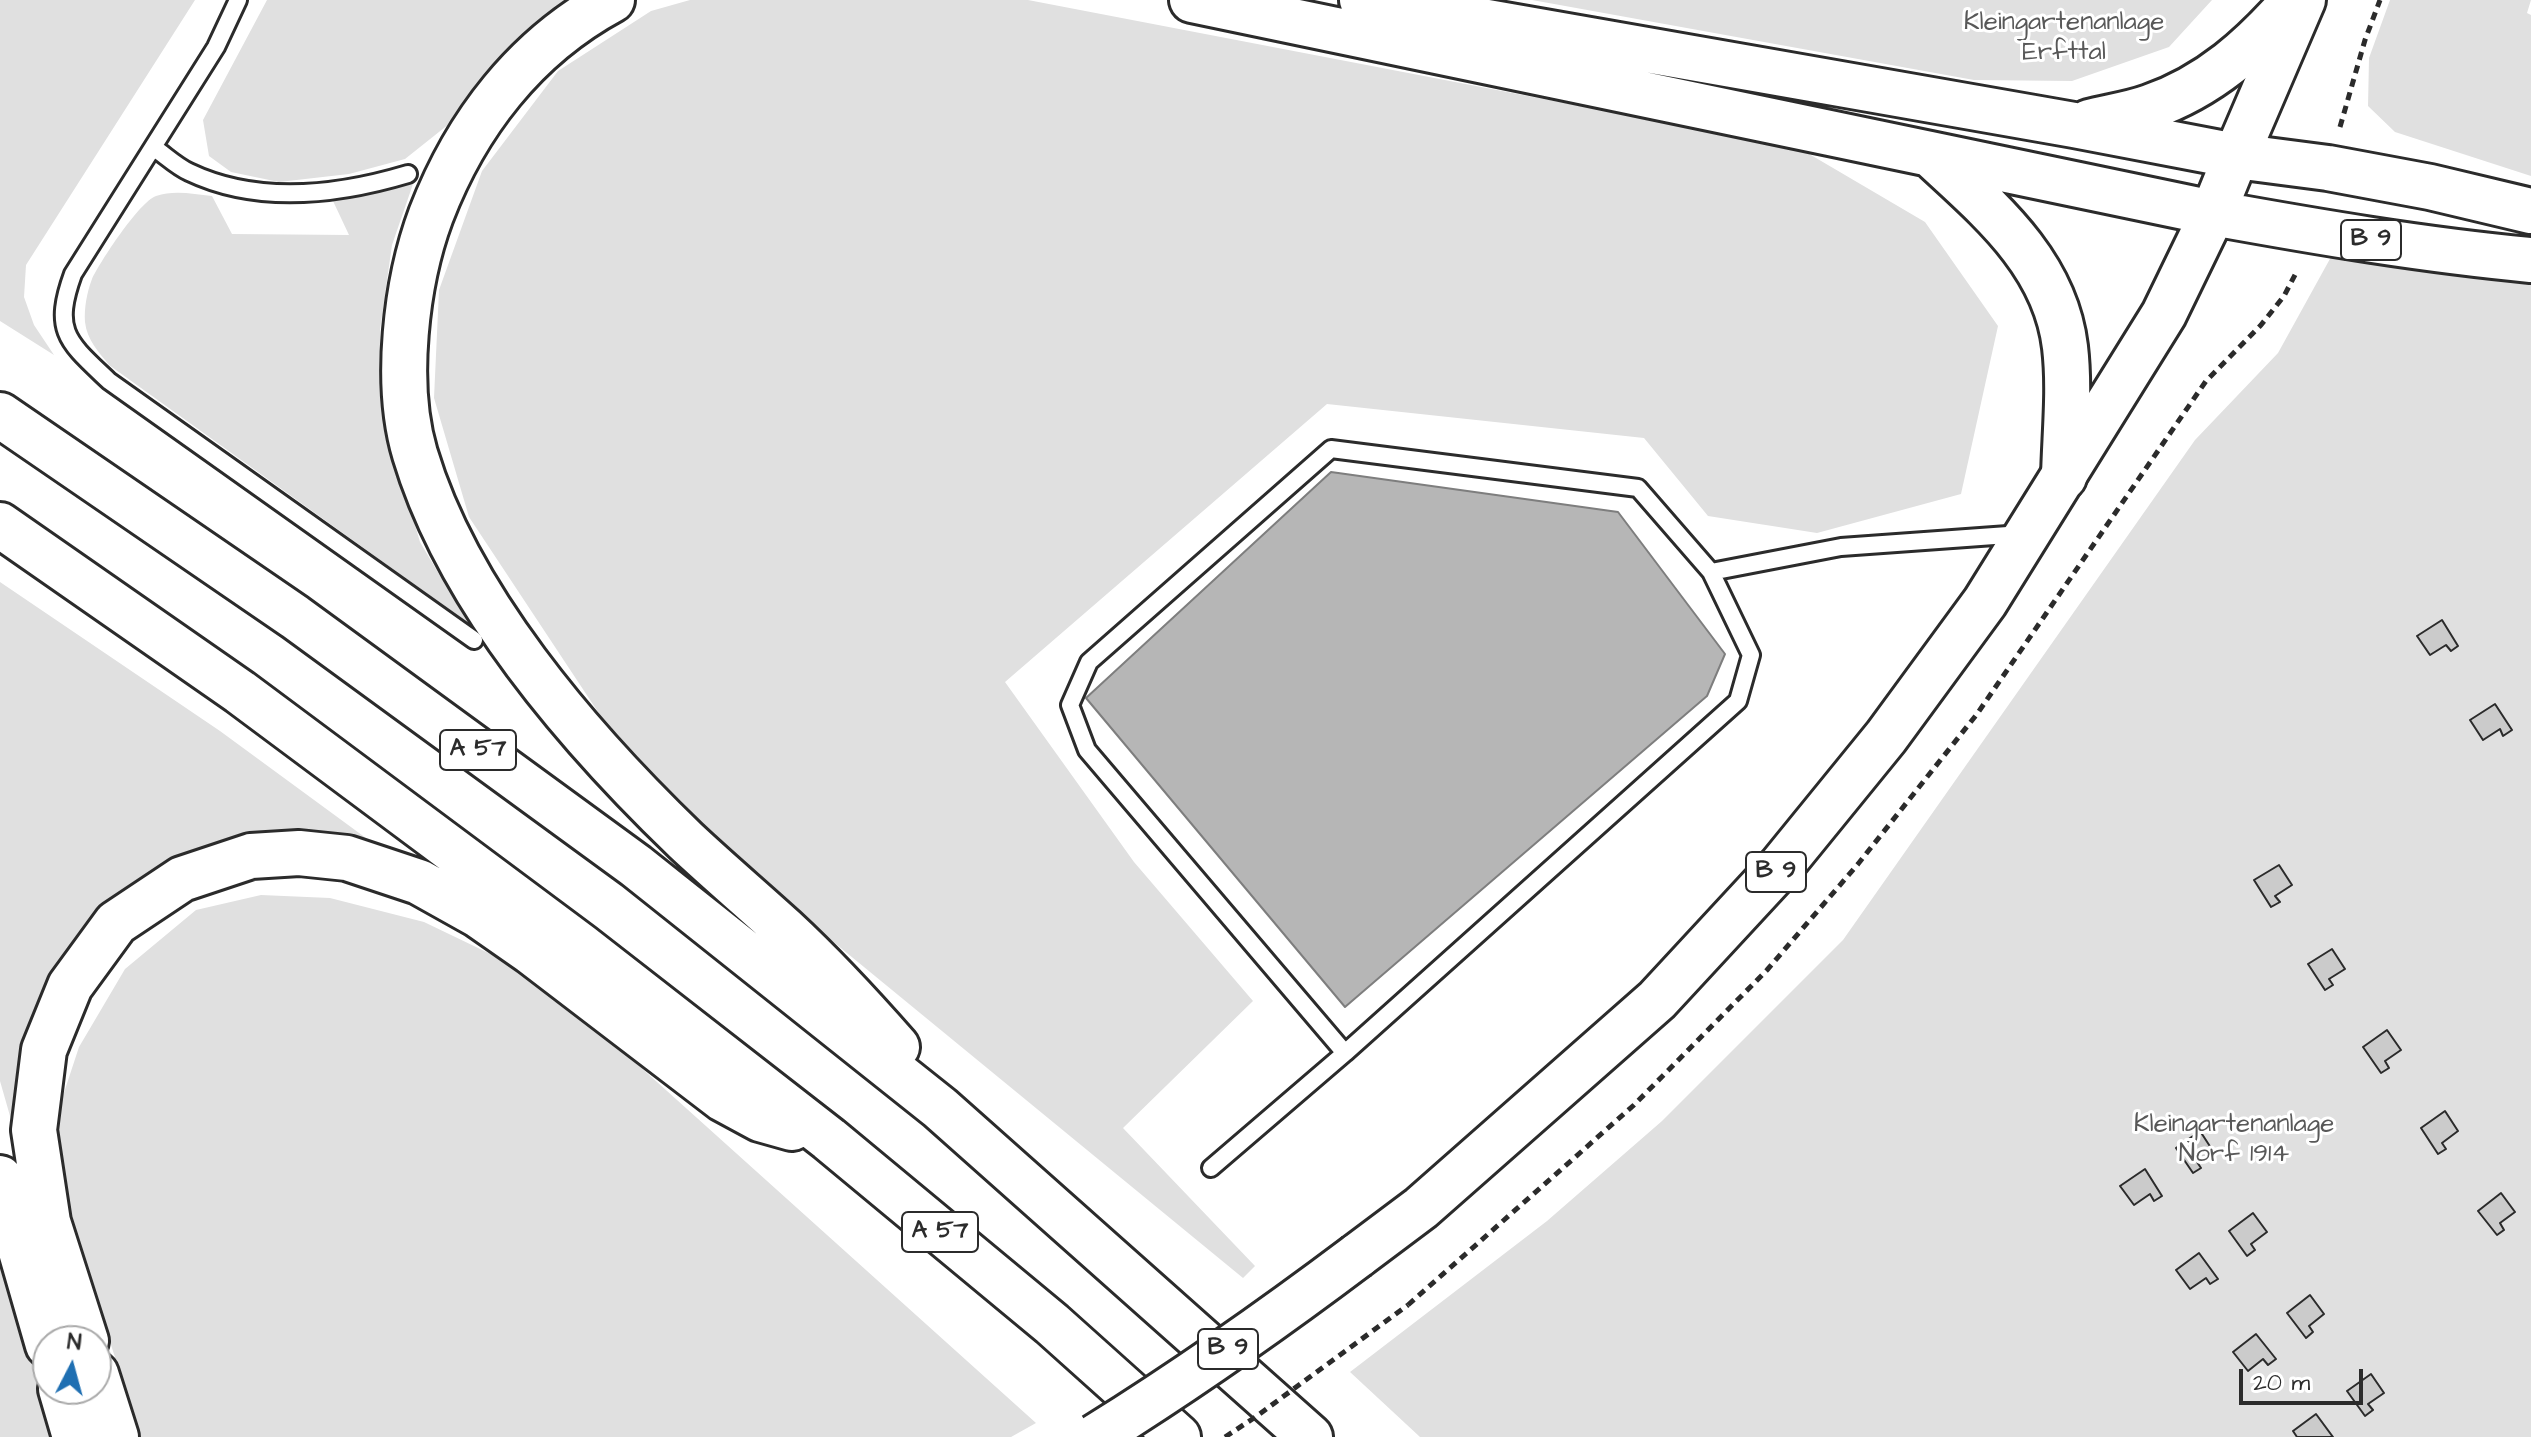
<!DOCTYPE html>
<html>
<head>
<meta charset="utf-8">
<style>
	body { margin:0 }
	#map { position:relative; width:2531px; height:1437px; overflow:hidden; background:#fff; font-family:"Architects Daughter",sans-serif }
	canvas { display:block }
	.north { position:absolute; left:32px; top:1325px; width:80px; height:80px; box-sizing:border-box; background:#fff; border:2px solid #aaa; border-radius:50%; rotate:6deg; font-size:22px; font-weight:700; line-height:32px; text-align:center; color:#2b2b2b }
	.north::after { content:''; display:block; margin:auto; width:28px; height:36px; background:#1f6fb2; clip-path:polygon(50% 0,100% 100%,50% 72%,0 100%) }
	.scale { position:absolute; left:2239px; top:1369px; width:124px; height:36px; box-sizing:border-box; border:4px solid #2b2b2b; border-top:0; padding-left:10px; font-size:24px; line-height:28px; white-space:nowrap; color:#2b2b2b; -webkit-text-stroke:6px #fff; paint-order:stroke }
</style>
</head>
<body>
<div id="map">
<canvas width="2531" height="1437"></canvas>
<div class="north">N</div>
<div class="scale">20 m</div>
</div>
<script>
const c = document.querySelector('canvas').getContext('2d');
c.lineJoin = 'round';
function fillPath(path, color) { c.fillStyle = color; c.fill(path, 'evenodd'); }
function trace(path, color, width, dash) { c.strokeStyle = color; c.lineWidth = width; c.lineCap = dash ? 'butt' : 'round'; c.setLineDash(dash || []); c.stroke(path); }
function drawText(font, color, halo, rows, align = 'center') {
  c.font = font + ' "Architects Daughter",sans-serif'; c.lineWidth = 6; c.setLineDash([]); c.textBaseline = 'middle'; c.strokeStyle = halo; c.fillStyle = color; for (const [text, x, y, turn = 0] of rows) {
    c.save(); c.translate(x, y); c.rotate((+turn || 0) * Math.PI / 180); c.textAlign = isNaN(turn) ? turn : align; if (halo) c.strokeText(text, 0, 0); c.fillText(text, 0, 0); c.restore();
  }
}
fillPath(new Path2D(`
	M0,0h195l-169,265 -2,32 10,28 20,30 -54,-34z
	M267,0h309l-84,69 -43,55 -44,35 -56,15 -70,8 -48,-10 -22,-16 -6,-36z
	M690,0h338l771,148 126,74 73,104 -37,168 -144,39 -109,-17 -64,-78 -317,-34 -322,278 129,180 119,139 -130,127 132,138 -12,12 -507,-416 -134,-144 -133,-201 -35,-119 5,-108 43,-119 76,-100 93,-60z
	M1532,0h680l-43,47 -97,34 -98,-1z
	M2390,0h141l-4,13 4,2v161l-136,-44 -27,-26 1,-48z
	M413,184l-21,61 -12,85 2,83 38,129 48,81 -359,-258c-11,-14 -22,-25 -24,-43 -1,-14 2,-30 7,-43 8,-17 47,-77 64,-83 18,-6 37,-2 56,0l20,38 117,1 -16,-34z
	M2331,257l200,28v1152h-1111l-70,-65 197,-151 115,-100 181,-181 352,-500 83,-87z
	M0,582l220,149 150,110 -33,-6 -245,94 -66,243 -26,-91z
	M261,895l69,3 94,24 77,37 106,78 429,386 -25,14h-870l-73,-224 -17,-81 28,-85 46,-78 71,-59z
	M0,1241l54,196h-54z`), '#e0e0e0');
const water = new Path2D(`
	M1331,472l287,40 107,142 -18,42 -362,311 -259,-309z`);
fillPath(water, '#b6b6b6');
trace(water, '#7e7e7e', 2);
const building = new Path2D(`
	M2442,620l16,26 -7,5 -5,-6 -16,10 -13,-19z
	M2495,704l17,26 -9,6 -3,-7 -17,11 -13,-20z
	M2279,865l13,20 -17,11 5,6 -9,5 -17,-27z
	M2332,949l13,20 -16,10 4,6 -8,5 -17,-26z
	M2387,1030l14,20 -16,11 4,7 -8,5 -18,-26z
	M2445,1111l13,20 -16,12 4,6 -8,5 -17,-26z
	M2200,1131l13,20 -16,11 4,6 -8,5 -17,-25z
	M2145,1169l17,27 -8,5 -4,-7 -16,11 -14,-19z
	M2501,1193l14,19 -15,11 4,7 -7,5 -19,-24z
	M2253,1213l14,19 -16,12 4,6 -8,6 -18,-25z
	M2199,1253l19,26 -8,5 -4,-6 -16,11 -14,-19z
	M2310,1295l14,19 -15,12 4,6 -7,6 -19,-25z
	M2256,1334l20,25 -8,6 -5,-6 -15,12 -15,-19z
	M2371,1374l13,19 -16,11 5,6 -8,6 -18,-25z
	M2316,1414l17,23h-36l-4,-6z`);
fillPath(building, '#cbcbcb');
trace(building, '#2b2b2b', 2);
const lane = new Path2D(`
	M238,0l-22,47 -143,227c-21,58 -5,68 36,107l365,259
	M153,147c12,8 23,19 36,25 69,33 149,23 219,2
	M1331,449l307,39 73,84 40,83 -13,46 -393,352 -258,-303 -17,-45 19,-43z
	M1711,572l130,-25 181,-13
	M1211,1168l134,-115`);
const secondary = new Path2D(`
	M2236,156l67,-156`);
const primary = new Path2D(`
	M2213,213c105,19 211,37 318,47
	M1357,1256l64,-48 236,-208 124,-134 105,-129 99,-135 179,-288 49,-101 23,-57 92,12 102,19 101,24`);
const highway = new Path2D(`
	M612,0c-87,47 -146,124 -181,215 -25,67 -37,169 -16,239 43,144 164,284 271,387 32,30 65,58 98,88 40,37 77,77 113,118
	M1192,0l1021,213
	M1362,0l712,125 162,31
	M2089,122c20,-5 42,-8 61,-15 60,-21 103,-60 144,-107
	M1930,154c58,54 125,108 135,193 5,42 0,87 -1,130
	M0,415l295,202 341,249 304,242 370,329
	M0,525l240,167 341,254 248,193 223,185 126,113
	M0,1178l48,167
	M86,1341l-38,-119 -14,-92 10,-80 26,-64 46,-63 66,-44 69,-23 48,-3 48,5 72,24 59,33 53,37 192,147 37,20 32,9
	M96,1374l20,63
	M61,1389l14,48`);
trace(lane, '#2b2b2b', 22);
trace(secondary, '#2b2b2b', 50);
trace(primary, '#2b2b2b', 50);
trace(highway, '#2b2b2b', 50);
trace(new Path2D(`
	M2340,127l25,-87 15,-40
	M1408,1305l226,-200 133,-135 91,-106 119,-150 229,-333 55,-56 23,-29 13,-25`), '#2b2b2b', 5, [8, 6]);
trace(lane, '#fff', 16);
trace(secondary, '#fff', 44);
trace(primary, '#fff', 44);
trace(highway, '#fff', 44);
const primaryBridge = new Path2D(`
	M1095,1437c90,-56 177,-117 262,-181`);
trace(primaryBridge, '#2b2b2b', 50, []);
trace(new Path2D(`
	M1225,1437l29,-19 154,-113`), '#2b2b2b', 5, [8, 6]);
trace(primaryBridge, '#fff', 44);
for (const [x, y, w] of [
	[2371,240,60],
	[478,750,76],
	[1776,872,60],
	[940,1232,76],
	[1228,1349,60]
]) { const box = new Path2D(); box.roundRect(x - w / 2, y - 20, w, 40, 6); c.fillStyle = '#fff'; c.fill(box); trace(box, '#2b2b2b', 2); }
drawText('bold 24px', '#2b2b2b', null, [
	["B 9",2371,240],
	["A 57",478,750],
	["B 9",1776,872],
	["A 57",940,1232],
	["B 9",1228,1349]
]);
drawText('26px', '#585858', '#fff', [
	["Kleingartenanlage",2064,24],
	["Erfttal",2064,54],
	["Kleingartenanlage",2234,1126],
	["Norf 1914",2234,1156]
]);
</script>
</body>
</html>
